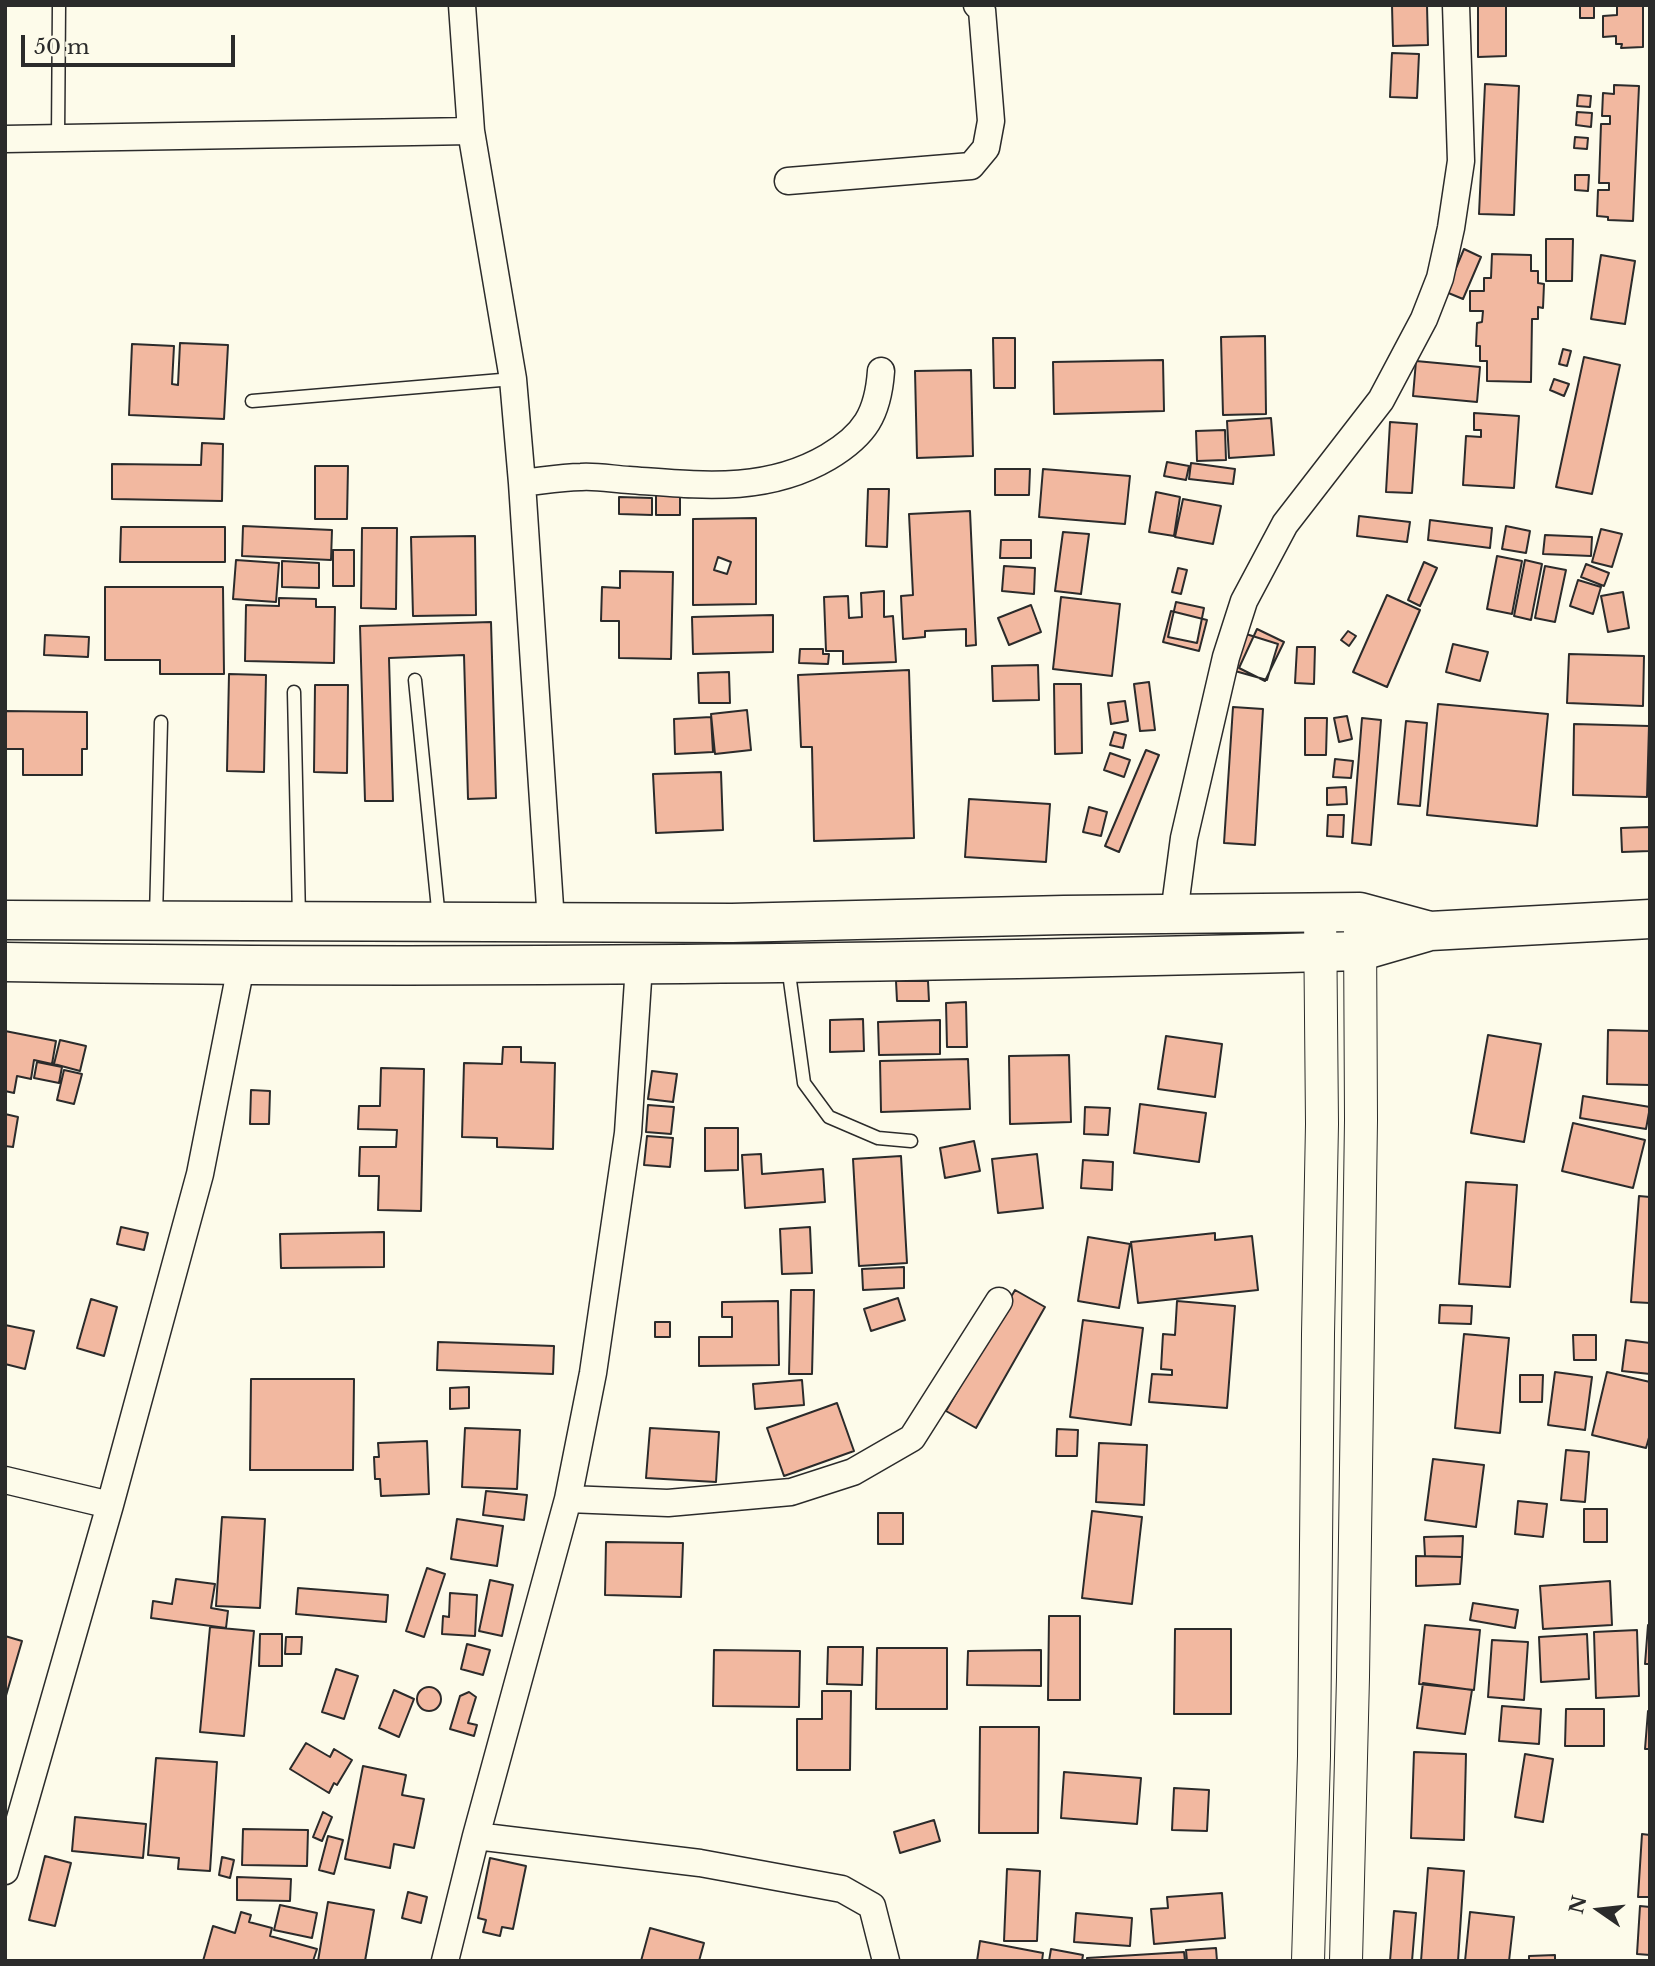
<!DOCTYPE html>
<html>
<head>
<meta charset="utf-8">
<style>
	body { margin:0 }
	#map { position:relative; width:1655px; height:1966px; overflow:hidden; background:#fdfbea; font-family:"Libre Baskerville",serif }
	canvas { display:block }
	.frame { position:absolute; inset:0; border:7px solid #2b2b2b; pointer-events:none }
	.north { position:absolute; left:1564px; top:1875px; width:70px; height:70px; -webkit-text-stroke:5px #fdfbea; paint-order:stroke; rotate:284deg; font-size:19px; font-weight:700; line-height:28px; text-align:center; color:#2b2b2b }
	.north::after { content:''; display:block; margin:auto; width:24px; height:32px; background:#2b2b2b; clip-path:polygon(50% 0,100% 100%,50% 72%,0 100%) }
	.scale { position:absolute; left:21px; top:35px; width:214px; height:32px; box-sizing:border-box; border:4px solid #2b2b2b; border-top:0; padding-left:9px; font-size:21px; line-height:24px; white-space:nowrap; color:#2b2b2b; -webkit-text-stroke:5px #fdfbea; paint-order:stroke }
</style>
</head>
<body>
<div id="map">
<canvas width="1655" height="1966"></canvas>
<div class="frame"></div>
<div class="north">N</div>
<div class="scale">50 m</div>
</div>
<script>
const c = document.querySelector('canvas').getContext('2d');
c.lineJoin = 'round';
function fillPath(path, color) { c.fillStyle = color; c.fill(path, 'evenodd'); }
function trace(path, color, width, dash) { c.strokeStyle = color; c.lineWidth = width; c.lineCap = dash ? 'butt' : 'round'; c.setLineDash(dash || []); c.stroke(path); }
const building = new Path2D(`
	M1392,5h35l1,40 -35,1z
	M1478,5h28v51l-28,1z
	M1580,5h14v13h-14z
	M1617,5h26v42l-22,1 1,-4h-6v-8l-13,1v-21l14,-1z
	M1392,53l27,1 -2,44 -27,-1z
	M1485,84l34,2 -5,129 -35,-1z
	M1614,85l25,1 -6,135 -25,-1v-3l-11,-1 1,-26h11v-7h-10l2,-59h9v-8h-8l1,-23 11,1z
	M1578,95l13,1 -1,11 -13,-1z
	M1577,112l15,1 -1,14 -15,-2z
	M1575,137l13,1 -1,11 -13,-1z
	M1575,175h14l-1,16 -13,-1z
	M1546,239h27l-1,42h-26z
	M1464,249l17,8 -18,42 -17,-7z
	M1492,254l39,1v16h7v12l6,1 -1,24 -5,-1v12h-6l-1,63 -44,-1v-20h-7v-15h-4l1,-23 5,-1 1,-11h-13v-20h14v-13h7z
	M1601,255l34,6 -10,63 -34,-5z
	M1265,336l1,78 -43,1 -2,-78z
	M993,338h22v50h-21z
	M180,343l48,2 -4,74 -95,-4 3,-71 42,2 -2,38 6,1z
	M1563,349l8,2 -4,15 -8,-2z
	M1584,357l36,8 -28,129 -36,-7z
	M1163,360l1,51 -110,3 -1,-52z
	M1416,361l64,6 -3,35 -64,-6z
	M971,370l2,86 -56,2 -2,-87z
	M1554,379l15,5 -5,12 -14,-6z
	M1474,413l45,3 -5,72 -51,-3 3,-49 15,1v-7h-7z
	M1271,418l3,37 -45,3 -2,-37z
	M1390,422l27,2 -5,69 -26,-1z
	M1225,430l1,30 -29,1 -1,-30z
	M202,443l21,1 -1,57 -110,-2v-35l89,1z
	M1167,462l22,4 -3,14 -22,-4z
	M1191,463l44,6 -2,15 -44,-5z
	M315,466h33l-1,53h-32z
	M995,469h35l-1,26h-34z
	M1043,469l87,7 -5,48 -86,-7z
	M868,489h21l-2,58 -21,-1z
	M656,492l24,1v22h-24z
	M1156,492l24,5 -6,39 -25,-4z
	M619,497l33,1v17l-33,-1z
	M1183,499l38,7 -8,38 -38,-7z
	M970,511l6,134 -10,1v-17l-41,2v6l-22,2 -2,-43 12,-1 -4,-81z
	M1359,516l51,6 -3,20 -50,-6z
	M756,518v86l-63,1v-86zM718,557l13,5 -4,12 -13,-4z
	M1430,520l62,8 -2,20 -62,-8z
	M243,526l89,4 -1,30 -89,-4z
	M1506,526l24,5 -4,22 -24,-4z
	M121,527h104v35h-105z
	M362,528h35l-1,81 -35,-1z
	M1601,529l21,5 -10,33 -20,-5z
	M1063,532l26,2 -8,60 -26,-3z
	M1545,535l47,2 -1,19 -48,-2z
	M475,536l1,79 -63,1 -2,-79z
	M1001,540h30v18h-31z
	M333,550h21v36h-21z
	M1497,556l25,5 -10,53 -25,-5z
	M236,560l43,3 -3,39 -43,-3z
	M1525,560l17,4 -11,56 -17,-4z
	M282,561l37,2v25l-37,-1z
	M1424,562l13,6 -17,38 -12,-6z
	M1586,564l23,9 -5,13 -23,-9z
	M1004,566l31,2 -1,26 -32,-3z
	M1545,566l21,4 -11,52 -20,-4z
	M1178,568l9,2 -6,24 -9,-2z
	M620,571l53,1 -2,87 -52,-1v-37h-18l1,-34 18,1z
	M1578,580l23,7 -8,27 -23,-8z
	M105,587h118l1,87h-64v-14h-55z
	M884,591v26l9,-1 3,46 -53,2v-13h-17l-2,-54 24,-1 1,22 13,-1 -1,-24z
	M1623,592l6,36 -21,4 -7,-36z
	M1387,595l33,15 -33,77 -34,-15z
	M1061,597l59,7 -8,72 -59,-7z
	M279,598l37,1v8h19l-1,56 -89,-2 1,-56 33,1z
	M1176,602l28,6 -7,35 -29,-6z
	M1031,605l10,27 -32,13 -11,-27z
	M1171,611l36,9 -8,31 -36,-9z
	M773,615v37l-80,2 -1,-37z
	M491,622l5,176 -28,1 -4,-144 -75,3 4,143h-28l-5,-175z
	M1257,629l27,13 -19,39 -26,-13z
	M1348,631l8,5 -7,10 -8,-6z
	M1246,634l32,10 -11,36 -32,-9z
	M45,635l44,2 -1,20 -44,-2z
	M1453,644l35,8 -8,29 -34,-9z
	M1297,647h18l-1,37 -19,-1z
	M800,649h23v5h6l-1,10 -29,-1z
	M1569,654l75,2 -1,50 -76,-3z
	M1038,665l1,35 -46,1 -1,-35z
	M909,670l5,168 -100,3 -2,-94h-11l-3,-72z
	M729,672l1,31h-31l-1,-30z
	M229,674l37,1 -2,97 -37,-1z
	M1149,682l6,48 -15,1 -6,-47z
	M1054,684h27l1,69 -27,1z
	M315,685h33l-1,88 -33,-1z
	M1125,701l3,20 -17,3 -3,-21z
	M1438,704l110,10 -11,112 -110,-11z
	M1233,707l30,2 -8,136 -31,-2z
	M747,710l4,40 -36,4 -4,-40z
	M5,711l82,1v37h-5v26h-59v-26h-18z
	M1347,716l5,23 -13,3 -5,-24z
	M711,717l2,35 -38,2 -1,-35z
	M1305,718h22l-1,37h-21z
	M1362,718l19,2 -10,125 -19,-2z
	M1406,721l21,2 -7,83 -22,-2z
	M1574,724l75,2 -2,71 -74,-2z
	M1114,732l12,3 -3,13 -13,-3z
	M1146,750l13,5 -40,97 -14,-6z
	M1110,753l20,7 -6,17 -20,-7z
	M1335,759l18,2 -2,17 -18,-1z
	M721,772l2,58 -67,3 -3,-59z
	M1346,787l1,17 -20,1v-17z
	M969,799l81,5 -4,58 -81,-5z
	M1089,807l18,5 -6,24 -18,-4z
	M1328,815h16l-1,22 -16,-1z
	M1649,827l1,24 -28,1 -1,-24z
	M896,981h32l1,20h-32z
	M966,1002l1,45h-20l-1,-44z
	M863,1019l1,32 -34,1v-32z
	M940,1020v34l-61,1 -1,-33z
	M1608,1030l42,1v54l-43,-1z
	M5,1031l51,10 -4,23 -18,-4 -3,19 -14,-3 -3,17 -9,-2z
	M1488,1035l53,9 -17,98 -53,-9z
	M1166,1036l56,8 -7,53 -57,-8z
	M60,1040l26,6 -6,25 -26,-7z
	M503,1047h18v15l34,1 -2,86 -56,-2v-9l-35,-1 2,-74 38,1z
	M1069,1055l2,67 -61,2 -1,-68z
	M968,1059l2,50 -89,3 -1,-51z
	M37,1062l25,5 -3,16 -25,-5z
	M381,1068l43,1 -3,142 -43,-1 1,-34h-20l1,-29h36l1,-17 -39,-1 1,-23h21z
	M64,1070l18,4 -8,30 -17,-4z
	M652,1071l25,3 -4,28 -25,-3z
	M251,1090l19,1 -1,33h-19z
	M1583,1096l67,11 -4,22 -66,-11z
	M1140,1104l66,9 -7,49 -65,-9z
	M648,1105l26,2 -3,27 -25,-2z
	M1085,1107l25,1 -2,27 -24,-1z
	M5,1114l13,3 -5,30 -8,-1z
	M1573,1123l72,17 -12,48 -71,-17z
	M705,1128h33v42l-33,1z
	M647,1136l26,2 -3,29 -26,-2z
	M974,1141l6,30 -35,7 -5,-30z
	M761,1154l1,20 61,-5 2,33 -80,6 -3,-53z
	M1037,1154l6,54 -45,5 -6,-54z
	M901,1156l6,107 -48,3 -6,-107z
	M1083,1160l30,2 -1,28 -31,-2z
	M1466,1182l51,3 -7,102 -51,-3z
	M1639,1196l11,1v106l-19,-1z
	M121,1227l27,6 -4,17 -27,-6z
	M810,1227l2,46 -30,1 -2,-45z
	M384,1232v35l-103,1 -1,-34z
	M1215,1233v7l37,-4 6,54 -120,13 -7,-61z
	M1088,1237l42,7 -11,64 -41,-7z
	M904,1267v21l-41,2 -1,-21z
	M791,1290h23l-2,84h-23z
	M1015,1290l30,17 -69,121 -30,-17z
	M898,1298l7,22 -34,11 -7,-22z
	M91,1299l26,8 -13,49 -27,-8z
	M778,1301l1,64 -80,1v-29h33v-20h-10v-15z
	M1177,1301l58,5 -8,102 -78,-6 3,-28 20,1v-5l-11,-1 2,-35 12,1z
	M1440,1305l32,1 -1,18 -32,-1z
	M1083,1320l60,8 -12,97 -61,-8z
	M655,1322h15v15h-15z
	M5,1325l29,6 -9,38 -20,-5z
	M1464,1334l45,4 -9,95 -45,-5z
	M1573,1335h23v25h-22z
	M1626,1340l24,3v31l-28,-3z
	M438,1342l116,4 -1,28 -116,-4z
	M1555,1372l37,5 -7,53 -37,-5z
	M1607,1372l43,10v52l-4,14 -54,-13z
	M1520,1375h23l-1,27h-22z
	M251,1379h103l-1,91h-103z
	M802,1380l2,25 -49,4 -2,-25z
	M469,1387v21l-19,1v-21z
	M837,1403l17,48 -70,25 -17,-48z
	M465,1428l55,2 -3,59 -55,-2z
	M650,1428l69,4 -3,50 -70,-4z
	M1057,1429l21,1 -1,26h-21z
	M427,1441l2,53 -48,2 -1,-17h-5l-1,-22h5l-1,-14z
	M1099,1443l48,2 -3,60 -48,-3z
	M1566,1450l23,2 -4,50 -24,-2z
	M1433,1459l51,6 -8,62 -51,-7z
	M486,1491l41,4 -3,25 -41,-5z
	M1518,1501l29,3 -4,33 -28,-3z
	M1584,1509h23v33h-23z
	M1092,1511l50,6 -10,87 -50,-6z
	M878,1513h25v31h-25z
	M222,1517l43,2 -5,89 -44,-2z
	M457,1519l46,7 -6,40 -46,-7z
	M1463,1536l-1,21 -37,-1 -1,-19z
	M606,1542l77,1 -2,54 -76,-2z
	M1416,1556l46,1 -2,27 -44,2z
	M427,1568l18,6 -21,63 -18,-6z
	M176,1579l39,5 -4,24 17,3 -2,17 -75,-10 2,-17 19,3z
	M490,1580l23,5 -11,51 -23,-5z
	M1610,1581l2,44 -69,4 -3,-43z
	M298,1588l90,7 -2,27 -90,-8z
	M450,1593l27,2 -2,41 -33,-2 1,-18 6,1z
	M1473,1603l45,7 -3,18 -45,-8z
	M1049,1616h31v84h-32z
	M1425,1625l55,5 -6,60 -55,-6z
	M1648,1625h2v39h-5z
	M210,1627l44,4 -10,105 -44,-4z
	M1175,1629h56v85h-57z
	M1637,1630l2,66 -43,2 -2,-66z
	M260,1634h22v32h-23z
	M1587,1634l2,45 -48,3 -2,-45z
	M5,1636l17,5 -17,58z
	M286,1637h16l-1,17h-16z
	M1492,1640l36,2 -4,58 -36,-3z
	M467,1644l23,6 -7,25 -22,-6z
	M828,1647h35l-1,38 -35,-1z
	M877,1648h70v61h-71z
	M714,1650l86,1 -1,56 -86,-1z
	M1041,1650v36l-74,-1 1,-34z
	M336,1669l22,7 -14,43 -22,-7z
	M1423,1683l49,7 -7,44 -48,-6z
	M417 1699a12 12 0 1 1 24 0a12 12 0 1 1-24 0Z
	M394,1690l20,9 -15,38 -20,-9z
	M822,1691h29l-1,79h-53v-51h25z
	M469,1692l7,5 -8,26 9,2 -3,11 -24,-7 10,-33z
	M1502,1706l39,3 -2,35 -40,-3z
	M1566,1709h38v37h-39z
	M1648,1711h2v38h-5z
	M980,1727h59l-1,106h-59z
	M306,1743l24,14 4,-8 18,11 -15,25 -3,-2 -5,10 -39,-24z
	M1414,1752l52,2 -2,86 -53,-2z
	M1525,1754l28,5 -10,63 -28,-5z
	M156,1758l61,4 -7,109 -32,-2 1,-11 -31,-3z
	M363,1766l43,9 -4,20 22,4 -10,49 -20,-4 -4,24 -45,-9z
	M1064,1772l77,6 -4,46 -76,-6z
	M1174,1788l35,2 -2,41 -35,-1z
	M323,1812l9,5 -10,24 -9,-4z
	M75,1817l71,7 -3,34 -71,-7z
	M934,1820l6,21 -40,12 -6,-21z
	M243,1829l65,1 -1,36 -65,-1z
	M1642,1834l8,1v62h-12z
	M328,1836l15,4 -9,34 -15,-4z
	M45,1856l26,7 -16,63 -26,-6z
	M222,1857l12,3 -4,18 -11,-3z
	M490,1858l36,8 -13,63 -11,-2 -2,9 -17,-4 3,-12 -8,-2z
	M1428,1868l36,3 -6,90h-37z
	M1007,1869l33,2 -3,70h-33z
	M237,1877l54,2 -1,22 -53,-1z
	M408,1892l19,5 -6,26 -19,-5z
	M1222,1893l3,45 -71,6 -3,-35 17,-1 -1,-11z
	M328,1902l46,8 -9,51h-47z
	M280,1905l37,8 -5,25 -38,-8z
	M1640,1906l10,1v48l-13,-1z
	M1394,1911l22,2 -4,48h-22z
	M241,1912l10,3 -2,7 23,6 -2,8 47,13 -4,12h-110l10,-35 22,7z
	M1470,1912l44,5 -5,44h-44z
	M1076,1913l56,5 -2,28 -56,-4z
	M650,1928l54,15 -5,18h-58z
	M980,1941l63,12 -1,8h-65z
	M1216,1948l1,13h-30l-1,-11z
	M1051,1949l32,6 -1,6h-33z
	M1184,1952l1,9h-98v-3z
	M1555,1955v6h-26v-5z`);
fillPath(building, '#f2b8a0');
trace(building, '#2b2b2b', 2);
const service = new Path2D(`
	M58,138l1,-133
	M252,401l261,-22
	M415,680l24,239
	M294,692l5,226
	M156,917l5,-195
	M788,966l16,117 25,34 49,21 33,3`);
const minor = new Path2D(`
	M462,5l9,126 42,248 9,104 29,439
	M5,139l466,-8
	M788,181l183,-15 15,-18 5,-27 -9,-111 -5,-5
	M522,483c19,-2 39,-6 59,-6 15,-1 32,2 48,3 69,5 136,14 199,-23 37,-22 50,-43 53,-86
	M1174,914l10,-76 42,-181 18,-56 41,-77 96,-124 43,-81 16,-41 11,-50 10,-67 -5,-156
	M5,1480l105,25
	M568,1499l100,4 123,-11 62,-20 59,-34 87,-137
	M476,1836l224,27 142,26 30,17 14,55
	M5,1871l105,-366 90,-331 41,-208
	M445,1961l31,-125 92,-337 25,-126 35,-240 11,-168`);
const tertiary = new Path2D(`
	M1308,1961l6,-205 4,-422 4,-210 -2,-212
	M1346,1961l7,-284 8,-557 -1,-194`);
const primary = new Path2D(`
	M5,920l727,3 332,-8 296,-3 70,19
	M5,962c452,8 904,1 1356,-11l69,-20 220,-12`);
trace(service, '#2b2b2b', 15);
trace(minor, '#2b2b2b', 29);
trace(tertiary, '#2b2b2b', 34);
trace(primary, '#2b2b2b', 41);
trace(service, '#fdfbea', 12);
trace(minor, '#fdfbea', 26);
trace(tertiary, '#fdfbea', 32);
trace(primary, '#fdfbea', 38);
</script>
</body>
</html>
